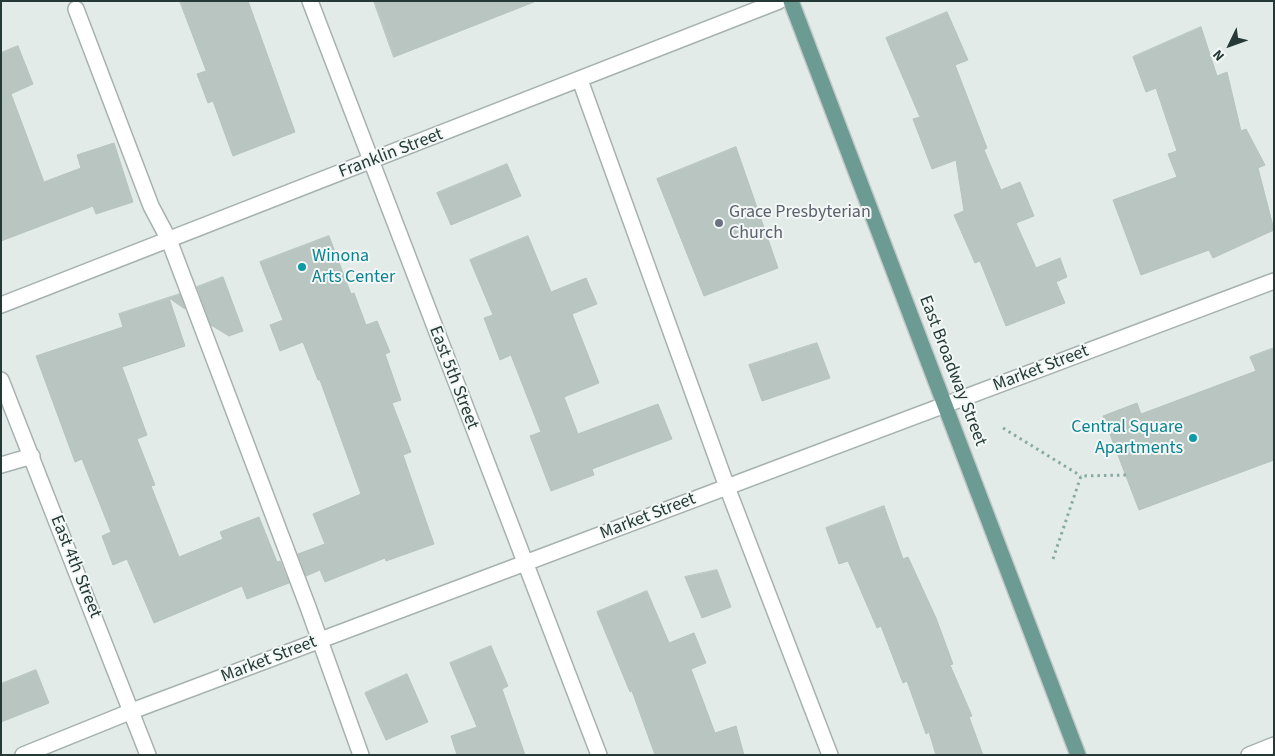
<!DOCTYPE html>
<html>
<head>
<meta charset="utf-8">
<style>
	body { margin:0 }
	#map { position:relative; width:1275px; height:756px; overflow:hidden; background:#e3ebe8; font-family:"Source Sans 3",sans-serif }
	canvas { display:block }
	.frame { position:absolute; inset:0; border:2px solid #253a36; pointer-events:none }
	.north { position:absolute; left:1205px; top:20px; width:50px; height:50px; -webkit-text-stroke:4px #f3f8f6; paint-order:stroke; rotate:228deg; font-size:14px; font-weight:700; line-height:20px; text-align:center; color:#253a36 }
	.north::after { content:''; display:block; margin:auto; width:18px; height:22px; background:#253a36; clip-path:polygon(50% 0,100% 100%,50% 72%,0 100%) }
</style>
</head>
<body>
<div id="map">
<canvas width="1275" height="756"></canvas>
<div class="frame"></div>
<div class="north">N</div>
</div>
<script>
const c = document.querySelector('canvas').getContext('2d');
c.lineJoin = 'round';
function fillPath(path, color) { c.fillStyle = color; c.fill(path, 'evenodd'); }
function trace(path, color, width, dash) { c.strokeStyle = color; c.lineWidth = width; c.lineCap = dash ? 'butt' : 'round'; c.setLineDash(dash || []); c.stroke(path); }
function drawText(font, color, halo, rows, align = 'center') {
  c.font = font + ' "Source Sans 3",sans-serif'; c.lineWidth = 4; c.setLineDash([]); c.textBaseline = 'middle'; c.strokeStyle = halo; c.fillStyle = color; for (const [text, x, y, turn = 0] of rows) {
    c.save(); c.translate(x, y); c.rotate((+turn || 0) * Math.PI / 180); c.textAlign = isNaN(turn) ? turn : align; if (halo) c.strokeText(text, 0, 0); c.fillText(text, 0, 0); c.restore();
  }
}
const building = new Path2D(`
	M180,1h68l47,131 -62,24 -20,-55 -5,2 -11,-29 9,-3z
	M374,1h159l1,1 -140,55z
	M947,12l21,48 -13,5 32,83 -3,2 17,40 19,-8 14,34 -18,7 20,45 24,-10 7,19 -11,5 9,21 -59,23 -26,-65 -5,2 -21,-48 10,-4 -8,-51 -24,9 -19,-50 7,-2 -34,-79z
	M1201,27l16,49 10,-4 14,59 5,-2 19,36 -7,3 16,62 -61,28 -4,-8 -68,25 -28,-75 64,-23 -9,-23 9,-3 -21,-63 -10,4 -13,-35z
	M18,46l15,38 -22,10 33,88 37,-14 -4,-13 37,-12 19,59 -37,12 -3,-8 -92,35v-188z
	M736,147l42,121 -74,28 -47,-117z
	M507,164l14,32 -70,29 -14,-32z
	M329,236l22,58 3,-1 12,32 11,-4 13,31 -5,2 16,46 -9,3 19,49 -8,3 31,89 -48,17 -1,-3 -60,24 -5,-12 -14,6 -8,-22 27,-10 -12,-30 48,-20 -41,-114h-2l-15,-38 -23,9 -10,-26 13,-5 -23,-58z
	M528,236l23,56 35,-14 11,26 -25,10 27,69 -35,14 14,37 80,-30 14,35 -80,30 2,6 -43,16 -21,-55 11,-4 -30,-77 -11,5 -16,-42 9,-3 -23,-55z
	M223,277l20,54 -14,5 -18,-11 -14,-38z
	M180,294l5,15 -16,-11 16,48 -63,21 25,68 -10,4 18,46 -4,1 28,71 44,-18 -3,-7 39,-15 18,45 3,-1 9,22 -42,16 -5,-13 -88,37 -27,-64 -14,6 -11,-29 9,-4 -29,-73 -7,3 -39,-106 87,-29 -4,-13z
	M817,343l13,35 -68,23 -13,-36z
	M1274,348v112l-135,50 -36,-94 34,-13 4,11 115,-43 -6,-14z
	M884,506l19,53 5,-2 28,61 17,46 -3,1 22,51 -3,1 14,38h-47l-7,-23 -3,2 -19,-53 -4,2 -22,-57 -4,2 -29,-67 -9,3 -13,-36z
	M717,570l14,37 -29,11 -17,-41z
	M647,591l22,52 25,-10 12,30 -15,6 24,64 21,-7 8,29h-89l-23,-64 -2,1 -33,-80z
	M491,646l17,40 -6,3 23,66h-68l-6,-19 26,-9 -27,-64z
	M36,670l13,33 -48,19v-38z
	M407,674l21,48 -42,18 -21,-47z`);
fillPath(building, '#b8c5c1');
trace(building, '#b6c3bf', 1);
const minor = new Path2D(`
	M310,1l289,754
	M76,9l75,197 18,34 139,367 53,148
	M580,80l147,407 103,268
	M1,305l778,-304
	M1,380l147,375
	M1,465l31,-9
	M23,755l109,-44 1142,-430
	M1249,755l25,-10`);
const major = new Path2D(`
	M791,1l287,754`);
trace(minor, '#a6b2af', 18);
trace(major, '#c2c8c7', 18);
trace(new Path2D(`
	M1003,428l78,48
	M1053,559l28,-83 45,-1`), '#87aaa2', 3, [2.5, 4]);
trace(minor, '#fff', 15);
trace(major, '#6c9b93', 15);
for (const [x, y, r, color] of [
	[719,223,5,"#6b7280"],
	[302,267,5,"#0f9aa8"],
	[1193,438,5,"#0f9aa8"]
]) { const dot = new Path2D(); dot.arc(x, y, r, 0, 2 * Math.PI); c.fillStyle = color; c.fill(dot); trace(dot, '#f3f8f6', 2); }
drawText('18px', '#253a36', '#f3f8f6', [
	["Franklin Street",391,154,-21],
	["Market Street",1041,369,-21],
	["East Broadway Street",952,371,69],
	["East 5th Street",453,378,69],
	["Market Street",648,517,-21],
	["East 4th Street",75,567,68],
	["Market Street",269,660,-21]
]);
drawText('18px', '#5b616d', '#f3f8f6', [
	["Grace Presbyterian",729,213],
	["Church",729,234]
], 'left');
drawText('18px', '#0d838f', '#f3f8f6', [
	["Winona",312,257],
	["Arts Center",312,278],
	["Central Square",1183,428,"right"],
	["Apartments",1183,449,"right"]
], 'left');
</script>
</body>
</html>
